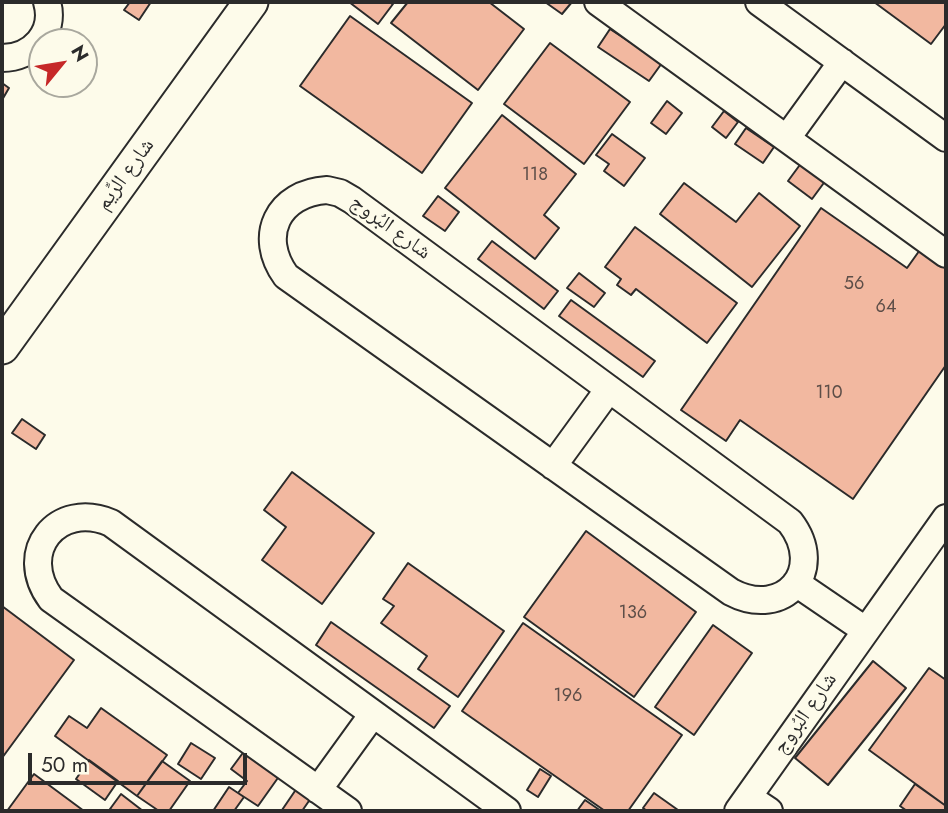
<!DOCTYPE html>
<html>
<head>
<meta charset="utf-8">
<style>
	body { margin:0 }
	#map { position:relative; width:948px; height:813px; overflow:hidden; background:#fdfbea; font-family:Jost,sans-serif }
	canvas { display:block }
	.frame { position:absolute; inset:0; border:4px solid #2b2b2b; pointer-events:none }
	.north { position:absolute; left:28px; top:28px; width:70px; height:70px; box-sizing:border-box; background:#fdfbea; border:2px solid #a9a89e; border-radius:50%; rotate:60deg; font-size:19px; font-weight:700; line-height:28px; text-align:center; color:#2b2b2b }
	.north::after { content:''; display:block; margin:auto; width:24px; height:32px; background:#c62828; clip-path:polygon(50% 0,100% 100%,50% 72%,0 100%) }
	.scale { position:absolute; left:28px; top:753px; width:219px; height:32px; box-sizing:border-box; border:4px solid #2b2b2b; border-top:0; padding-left:9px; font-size:21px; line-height:24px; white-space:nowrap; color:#2b2b2b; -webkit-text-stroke:5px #fdfbea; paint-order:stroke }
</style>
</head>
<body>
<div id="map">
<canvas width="948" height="813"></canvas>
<div class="frame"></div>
<div class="north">N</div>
<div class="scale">50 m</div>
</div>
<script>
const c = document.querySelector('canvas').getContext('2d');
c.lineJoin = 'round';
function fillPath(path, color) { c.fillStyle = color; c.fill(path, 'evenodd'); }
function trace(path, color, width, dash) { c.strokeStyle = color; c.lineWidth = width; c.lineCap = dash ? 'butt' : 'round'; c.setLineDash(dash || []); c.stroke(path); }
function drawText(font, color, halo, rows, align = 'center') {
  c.font = font + ' Jost,"Noto Naskh Arabic",sans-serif'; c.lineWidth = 5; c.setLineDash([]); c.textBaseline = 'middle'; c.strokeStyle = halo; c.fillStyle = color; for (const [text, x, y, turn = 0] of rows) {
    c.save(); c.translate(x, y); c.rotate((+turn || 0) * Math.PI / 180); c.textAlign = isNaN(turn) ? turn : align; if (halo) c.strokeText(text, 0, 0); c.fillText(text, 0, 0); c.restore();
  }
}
const building = new Path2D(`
	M130,2h21l-12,18 -15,-10z
	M349,2h40l4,2 -15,20z
	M408,2h81l35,27 -46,61 -87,-67z
	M545,2h27l-10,12z
	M874,2h72v22l-15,20z
	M350,16l122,87 -50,70 -122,-87z
	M610,29l52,34 -13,18 -51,-34z
	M550,43l80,59 -46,62 -80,-60z
	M2,83l7,5 -7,12z
	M667,101l15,12 -16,21 -15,-11z
	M724,111l14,11 -12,16 -14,-11z
	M502,115l74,59 -32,41 15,13 -24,31 -90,-71z
	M746,128l28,19 -11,16 -28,-19z
	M612,134l33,24 -21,28 -20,-15 5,-7 -13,-9z
	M802,162l24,18 -14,19 -24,-18z
	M684,183l52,39 23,-29 41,33 -48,61 -92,-73z
	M438,196l21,16 -14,19 -22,-15z
	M821,208l86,60 15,-21 24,17v101l-93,134 -113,-79 -14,21 -45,-31z
	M635,227l102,76 -30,40 -71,-54 -5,6 -14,-10 4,-6 -16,-12z
	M492,241l66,50 -14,18 -66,-50z
	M579,273l26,20 -11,14 -27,-19z
	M571,300l84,61 -12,16 -84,-61z
	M22,419l23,16 -9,14 -24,-16z
	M292,472l82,61 -52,71 -60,-44 24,-33 -22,-17z
	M586,531l110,81 -62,85 -110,-80z
	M408,563l96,68 -46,66 -40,-28 9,-13 -46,-33 13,-17 -11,-7z
	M2,606l72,54 -72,98z
	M331,622l119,84 -16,22 -118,-83z
	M523,623l159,112 -54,76h-23l-143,-100z
	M713,625l39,28 -58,82 -39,-28z
	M873,661l33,27 -78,97 -33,-27z
	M929,668l17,12v126l-77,-56z
	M101,708l66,47 -30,41 -82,-60 14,-20 18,12z
	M191,743l24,15 -14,21 -23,-15z
	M245,750l35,25 -22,31 -20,-13 9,-12 -16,-12z
	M89,760l29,21 -13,19 -29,-21z
	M162,761l28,20 -21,30h-10l-22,-15z
	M540,769l11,7 -13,21 -11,-7z
	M34,774l50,37h-77z
	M915,784l31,22v5h-39l-7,-5z
	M229,787l15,10 -10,14h-21z
	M297,788l14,10 -9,13h-17l-3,-1z
	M654,793l24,17 -1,1h-30l-4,-3z
	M121,794l22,17h-29l-4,-2z
	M585,800l16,11h-24z`);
fillPath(building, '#f2b8a0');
trace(building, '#2b2b2b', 2);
const minor = new Path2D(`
	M598,2l348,252
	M759,2l187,136
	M2,58c30,0 54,-25 45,-56
	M787,138l55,-76
	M327,190l13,3 12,7 438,322c37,48 -6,98 -59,70l-445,-316c-29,-40 -8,-83 41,-86z
	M553,466l56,-77
	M796,583l69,47
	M318,790l55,-76
	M748,797l21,14
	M348,811l-297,-212c-35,-47 6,-99 60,-76l396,288
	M738,811l208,-293`);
const tertiary = new Path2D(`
	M2,347l249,-345`);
trace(minor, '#2b2b2b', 30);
trace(tertiary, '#2b2b2b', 37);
trace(minor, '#fdfbea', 26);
trace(tertiary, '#fdfbea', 33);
drawText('18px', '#5d4e48', null, [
	["118",535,176],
	["56",854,285],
	["64",886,308],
	["110",829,394],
	["136",633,614],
	["196",568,697]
]);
drawText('21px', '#2b2b2b', '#fdfbea', [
	["شارع الرِّيم",126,175,-54],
	["شارع البُروج",390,228,36],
	["شارع البُروج",806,714,-55]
]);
</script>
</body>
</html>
